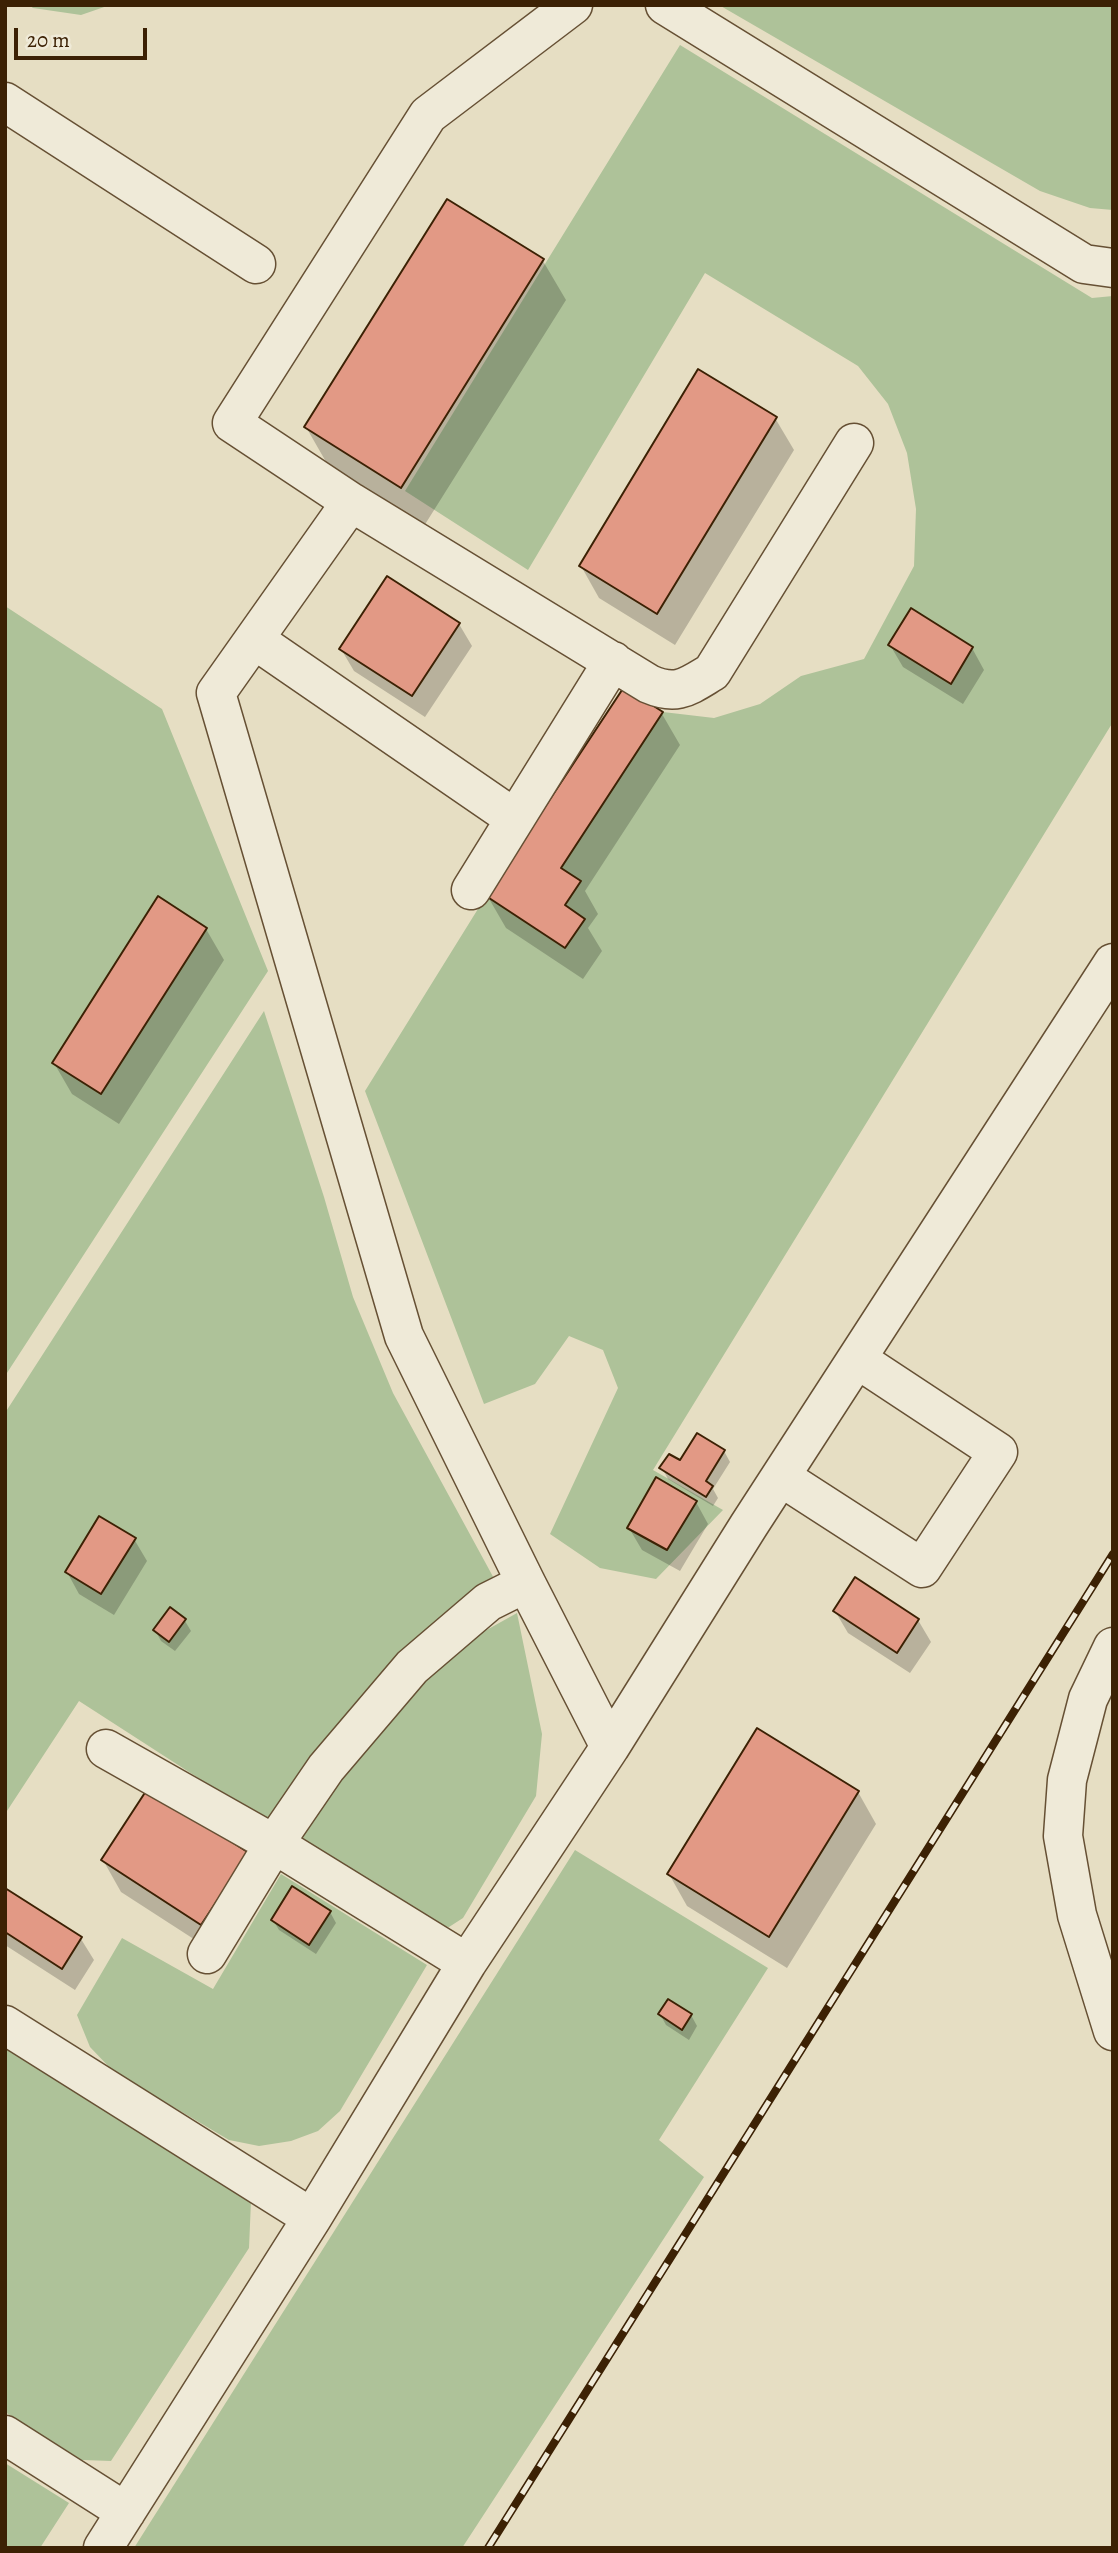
<!DOCTYPE html>
<html>
<head>
<meta charset="utf-8">
<style>
	body { margin:0 }
	#map { position:relative; width:1118px; height:2553px; overflow:hidden; background:#e6dec3; font-family:Alegreya,serif }
	canvas { display:block }
	.frame { position:absolute; inset:0; border:7px solid #3c2104; pointer-events:none }
	.scale { position:absolute; left:14px; top:28px; width:133px; height:32px; box-sizing:border-box; border:4px solid #3c2104; border-top:0; padding-left:9px; font-size:21px; line-height:24px; white-space:nowrap; color:#3c2104; -webkit-text-stroke:5px #efead8; paint-order:stroke }
</style>
</head>
<body>
<div id="map">
<canvas width="1118" height="2553"></canvas>
<div class="frame"></div>
<div class="scale">20 m</div>
</div>
<script>
const c = document.querySelector('canvas').getContext('2d');
c.lineJoin = 'round';
function fillPath(path, color) { c.fillStyle = color; c.fill(path, 'evenodd'); }
function trace(path, color, width, dash) { c.strokeStyle = color; c.lineWidth = width; c.lineCap = dash ? 'butt' : 'round'; c.setLineDash(dash || []); c.stroke(path); }
fillPath(new Path2D(`
	M29,5h81l-29,10 -48,-7z
	M719,5h394v205l-23,-2 -50,-17z
	M680,45l412,253 21,-2v426l-460,748 70,40 -67,69 -56,-11 -50,-34 68,-146 -15,-38 -34,-14 -34,48 -51,20 -119,-313 121,-195 79,52v-43l16,-24 -20,-13 102,-156 51,6 46,-14 41,-28 63,-17 50,-93 2,-57 -9,-56 -19,-49 -30,-38 -153,-93 -177,297 -123,-79z
	M5,606l157,103 106,262 -263,405z
	M264,1011l60,186 29,100 40,96 104,191 -229,239 -189,-122 -74,113v-401z
	M517,1613l25,121 -6,62 -73,122 -14,9 -26,-3 -126,-86 81,-113 89,-84z
	M575,1850l193,118 -109,172 45,37 -242,371h-328z
	M281,1874l146,91 -87,146 -22,20 -27,10 -32,5 -30,-6 -116,-69 -23,-24 -13,-32 45,-77 91,51z
	M5,2045l246,156 -2,47 -138,213 -29,-1 -77,-48z
	M5,2463l64,40 -29,45h-35z`), '#aec299');
fillPath(new Path2D(`
	M543,261l23,39 -142,226 -95,-59 -23,-40z
	M775,418l19,32 -119,195 -76,-47 -18,-32z
	M459,624l13,22 -47,71 -71,-46 -13,-22z
	M890,645l82,3 12,22 -21,34 -60,-37z
	M625,689l37,25 18,31 -95,146 13,23 -10,14 14,23 -19,28 -77,-51 -18,-31z
	M206,929l18,31 -105,164 -47,-30 -18,-31z
	M724,1451l6,11 -17,27 5,9 -5,8 -45,-27 -6,-11z
	M696,1502l12,22 -28,47 -38,-21 -13,-22z
	M134,1539l13,22 -33,54 -35,-21 -12,-22z
	M170,1609l15,12 6,10 -16,20 -14,-10 -6,-11z
	M835,1611l83,9 13,22 -21,31 -62,-40z
	M858,1792l18,32 -89,144 -100,-62 -18,-32z
	M248,1854l-28,102 -99,-64 -18,-32z
	M5,1890l76,49 13,21 -19,30 -70,-45z
	M330,1912l6,11 -20,31 -37,-24 -6,-10z
	M660,2014l31,1 6,11 -8,14 -23,-15z`), '#0003');
const building = new Path2D(`
	M447,199l97,60 -143,229 -97,-61z
	M698,369l79,48 -120,197 -78,-48z
	M387,576l73,47 -48,73 -73,-47z
	M911,608l62,39 -22,37 -63,-39z
	M624,687l39,25 -102,156 20,13 -16,24 20,14 -20,29 -79,-52z
	M158,896l49,32 -106,166 -49,-31z
	M697,1433l28,17 -19,31 7,5 -7,11 -47,-29 10,-14 11,6z
	M656,1477l41,24 -30,49 -40,-22z
	M99,1516l37,22 -35,56 -36,-22z
	M855,1577l64,42 -22,34 -64,-42z
	M170,1607l16,12 -17,23 -16,-12z
	M757,1728l102,63 -90,146 -102,-63z
	M148,1788l101,65 -48,72 -100,-65z
	M292,1886l39,25 -22,34 -38,-25z
	M5,1888l77,49 -20,32 -57,-37z
	M668,1999l24,15 -10,16 -24,-16z`);
fillPath(building, '#e29985');
trace(building, '#3c2104', 2);
const minor = new Path2D(`
	M573,5l-145,110 -196,308 119,79 -135,191 188,643 122,247 84,164
	M665,5l419,259 29,4
	M5,102l251,162
	M351,502l298,182c28,12 38,3 63,-12l142,-229
	M255,640l259,178
	M471,890l142,-229
	M781,1477l141,91 76,-116 -141,-93
	M1113,1647l-25,52 -21,81 -4,56 14,79 36,116
	M106,1749l168,95 193,119
	M207,1954l67,-110 52,-76 86,-101 76,-65 38,-19
	M5,2025l307,193
	M5,2435l121,77
	M103,2548l209,-330 155,-255 143,-216 139,-222 364,-562`);
trace(minor, '#665034', 41);
trace(minor, '#efead8', 38);
const rail = new Path2D(`
	M488,2548l625,-994`);
trace(rail, '#3c2104', 8);
trace(rail, '#efead8', 5, [16]);
</script>
</body>
</html>
